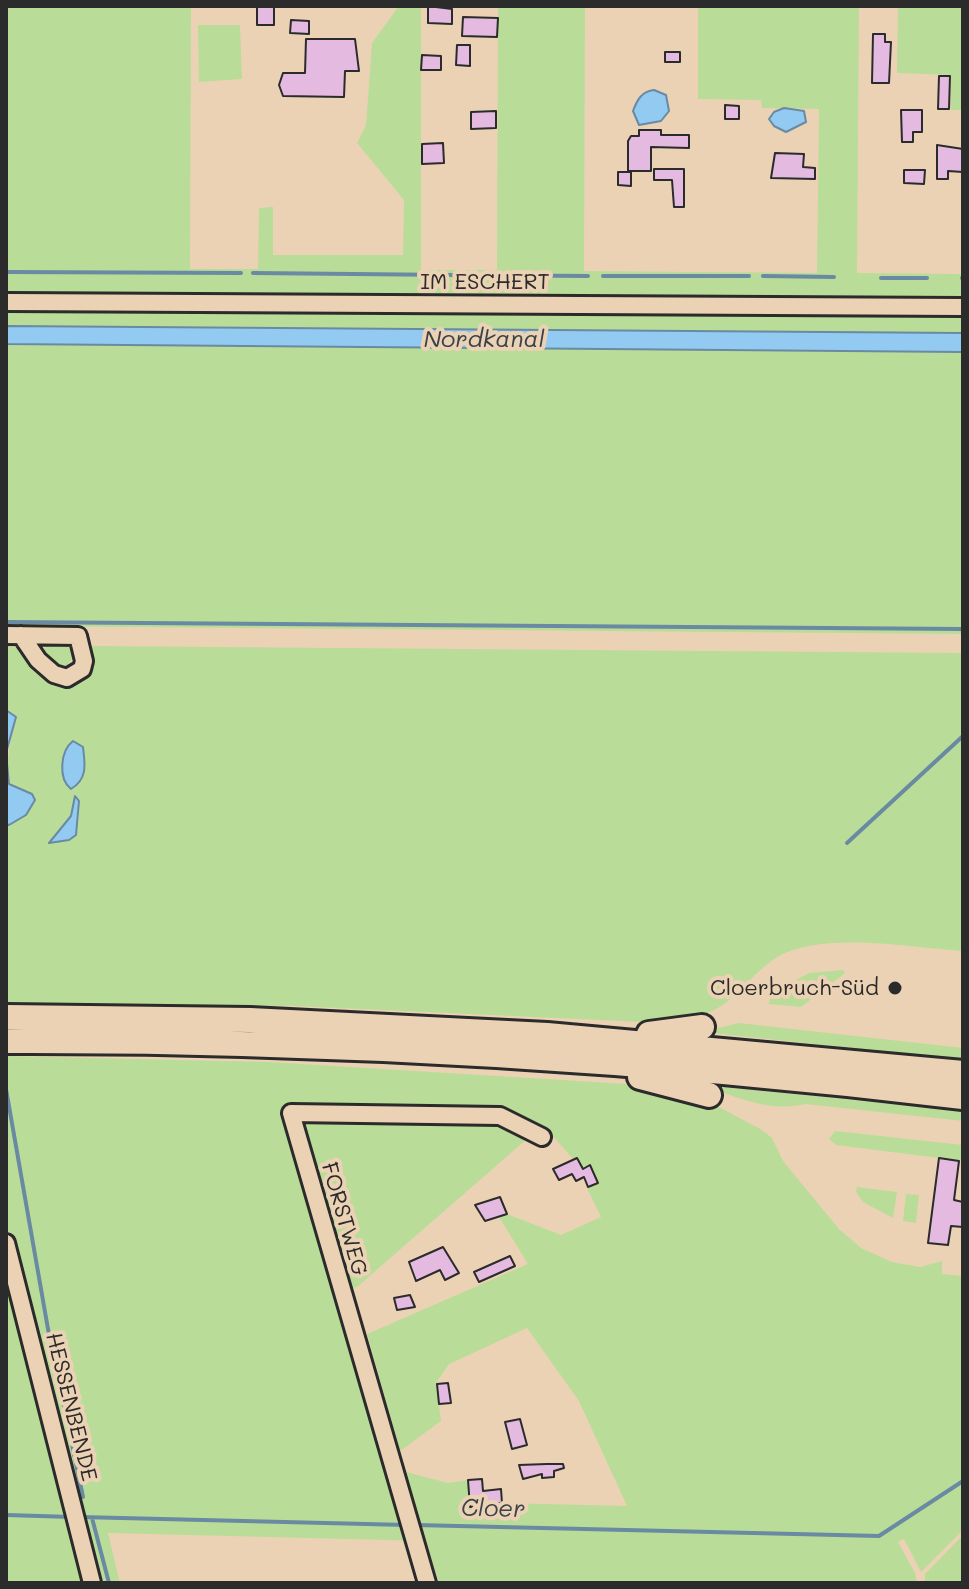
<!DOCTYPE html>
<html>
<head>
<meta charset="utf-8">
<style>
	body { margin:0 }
	#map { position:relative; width:969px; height:1589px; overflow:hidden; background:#ecd2b4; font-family:Mali,sans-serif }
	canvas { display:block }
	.frame { position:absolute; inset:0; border:8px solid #2b2b2b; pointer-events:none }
</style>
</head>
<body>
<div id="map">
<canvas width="969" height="1589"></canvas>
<div class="frame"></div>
</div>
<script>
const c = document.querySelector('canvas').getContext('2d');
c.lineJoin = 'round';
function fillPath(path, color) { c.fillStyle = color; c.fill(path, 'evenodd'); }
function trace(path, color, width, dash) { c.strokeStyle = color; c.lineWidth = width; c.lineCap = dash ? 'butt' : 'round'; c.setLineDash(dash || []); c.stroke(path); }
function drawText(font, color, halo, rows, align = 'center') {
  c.font = font + ' Mali,sans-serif'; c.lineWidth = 8; c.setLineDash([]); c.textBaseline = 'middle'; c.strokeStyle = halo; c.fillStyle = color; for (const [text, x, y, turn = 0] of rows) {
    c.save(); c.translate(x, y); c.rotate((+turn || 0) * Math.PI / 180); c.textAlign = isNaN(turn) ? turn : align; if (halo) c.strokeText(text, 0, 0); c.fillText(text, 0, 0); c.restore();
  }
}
fillPath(new Path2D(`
	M6,6h185l-1,263h68l1,-61 14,-1v48h130l1,-55 -47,-57 9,-18 6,-82 27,-37h22v264h76l1,-264h87l-1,265 233,2 2,-164 -57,-1 -1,-8 -63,-1v-93h161l-2,267 106,1v27l-957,-6z
	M898,6h65v104h-12v-35l-54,-2z
	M198,25h42l2,54 -43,3z
	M6,310l957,6v17l-957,-7z
	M6,344l957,8v282l-957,-8z
	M56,642l10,3 9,10 -9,12 -8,-2 -14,-15 2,-5z
	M6,645l14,4 29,27 43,-17v-13l871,7v298c-53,-3 -137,-20 -184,5 -20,12 -33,30 -51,45 -18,15 -40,18 -63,22l-371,-17 -288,-2v-180l22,-32 -15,-4c-13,-24 4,-52 -3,-77l-4,-1zM74,799l5,21 -24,23 -4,-2 20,-25z
	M843,970l2,3 -44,34 -32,-3 1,-10 39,-21z
	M739,1023l224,25v12l-261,-28z
	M6,1056l263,6 375,23 62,15 56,30 10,8 11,23 56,68 22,19 31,14 28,5 22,-6v13l21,2v254l-42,42 -17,-33 -6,3 17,31 2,10h-478l-13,-42 -318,-8 12,50h-19l-14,-51 -1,51h-80zM543,1125l30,34 5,-1 5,11 7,-3 8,17 -11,5 14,29 -40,18 -54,-21 -8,3 29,47 -161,70 33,117 41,-30 -5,-38 13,-19 78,-36 52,73 48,105 -124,-3 -32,4 -4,-27 -19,3 -42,-11 13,46 -20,-1 -65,-225 23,-5z
	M714,1086l249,25v10l-158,-17c-33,8 -61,-4 -92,-15z
	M835,1131l128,14v16l-127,-16 -7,-6z
	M857,1187l40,5 -4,26 -30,-16 -7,-10z
	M906,1194l13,1 -3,28 -13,-2z
	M963,1535v48h-38v-9z`), '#b9dd98');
const water = new Path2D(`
	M654,90l12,5 3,16 -8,10 -22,4 -6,-14c4,-11 9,-20 21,-21z
	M784,108l20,3 2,11 -20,10 -12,-6 -5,-7 5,-7z
	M6,326l957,7v19l-957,-8z
	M6,710l10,7 -10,36 3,31 23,10 3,6 -9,15 -17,10 -3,-1z
	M73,741l10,6c2,17 5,32 -12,42 -13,-10 -11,-38 2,-48z
	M75,796l4,5 -3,34 -7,5 -20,3 22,-27z`);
fillPath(water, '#92caf1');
trace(water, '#698aa2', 2);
trace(new Path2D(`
	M6,272l235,1
	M253,273l200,2
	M464,275l124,1
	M603,276h146
	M763,276l71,1
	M881,278h46
	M962,278h1
	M6,622l957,7
	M847,843l116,-107
	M6,1089l42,240 35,168
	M6,1515l66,2
	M80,1517l327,8
	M92,1518l17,65
	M416,1525l463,11 84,-55`), '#698aa2', 4);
const building = new Path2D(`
	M257,6h17v19h-17z
	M428,6l24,3v15l-24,-1z
	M463,17l35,1 -1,19 -35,-1z
	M291,20l18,1v13l-19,-1z
	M873,34h12v8h6l-2,41h-17z
	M306,39h49l4,32h-14l-1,26 -61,-1 -4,-11 4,-12h22z
	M457,45h13v21l-14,-1z
	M665,52h15v10h-15z
	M422,55l19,1v14h-20z
	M939,76h11l-1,33h-11z
	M725,105l14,1v13h-14z
	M901,110h21v22h-9v10h-11z
	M496,111v17l-25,1v-17z
	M639,130h22v5h28v13l-38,-1v24h-23v-30l3,-5h8z
	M443,143l1,20 -22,1v-20z
	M937,145l26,4v23l-15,-1v8h-11z
	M775,153l29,1 -1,13 12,1v11l-44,-1z
	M654,169h30v38h-10l-2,-27h-18z
	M904,170h21l-1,14 -20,-1z
	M618,172h13v14l-13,-1z
	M577,1158l6,11 7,-4 8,18 -10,4 -4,-10 -8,4 -4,-7 -13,6 -6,-11z
	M939,1158l20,3 -5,39 9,2v25l-12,-1 -3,19 -20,-2z
	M500,1197l7,17 -22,7 -10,-16z
	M443,1247l16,26 -14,7 -5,-10 -24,11 -7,-19z
	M510,1256l5,10 -36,16 -5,-10z
	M410,1295l5,12 -18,3 -3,-12z
	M448,1383l3,20 -12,1 -2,-20z
	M520,1419l7,26 -15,4 -7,-27z
	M547,1464h16l1,4 -10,3v6l-12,1v-4l-19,5 -4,-14z
	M482,1479l1,12 18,-2 1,14 -32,4 -2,-27z`);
fillPath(building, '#e4bae1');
trace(building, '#2b2b2b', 2);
const minor = new Path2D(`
	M6,302l957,5
	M6,635l72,1 6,25 -2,8 -15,9 -13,-4 -16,-14 -17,-25
	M6,1243l86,340
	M427,1583l-136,-470 209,3 42,21`);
const highway = new Path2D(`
	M6,1017l244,3 297,15 416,38
	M649,1034l53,-7
	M6,1041c320,-1 640,18 957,56
	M640,1077l69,18`);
trace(minor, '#2b2b2b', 22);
trace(highway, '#2b2b2b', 30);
trace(minor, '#ecd2b4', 16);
trace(highway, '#ecd2b4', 24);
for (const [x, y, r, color] of [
	[895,988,8,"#2b2b2b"]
]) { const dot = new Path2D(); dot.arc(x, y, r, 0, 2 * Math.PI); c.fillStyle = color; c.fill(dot); trace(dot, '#ecd2b4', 3); }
drawText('22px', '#2b2b2b', '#ecd2b4', [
	["IM ESCHERT",485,282],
	["FORSTWEG",344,1219,74],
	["HESSENBENDE",71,1407,76]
]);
drawText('22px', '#2b2b2b', '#ecd2b4', [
	["Cloerbruch-Süd",879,988]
], 'right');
drawText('italic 24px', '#3a4349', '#ecd2b4', [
	["Nordkanal",484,340],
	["Cloer",493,1509,1]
]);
</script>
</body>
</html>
